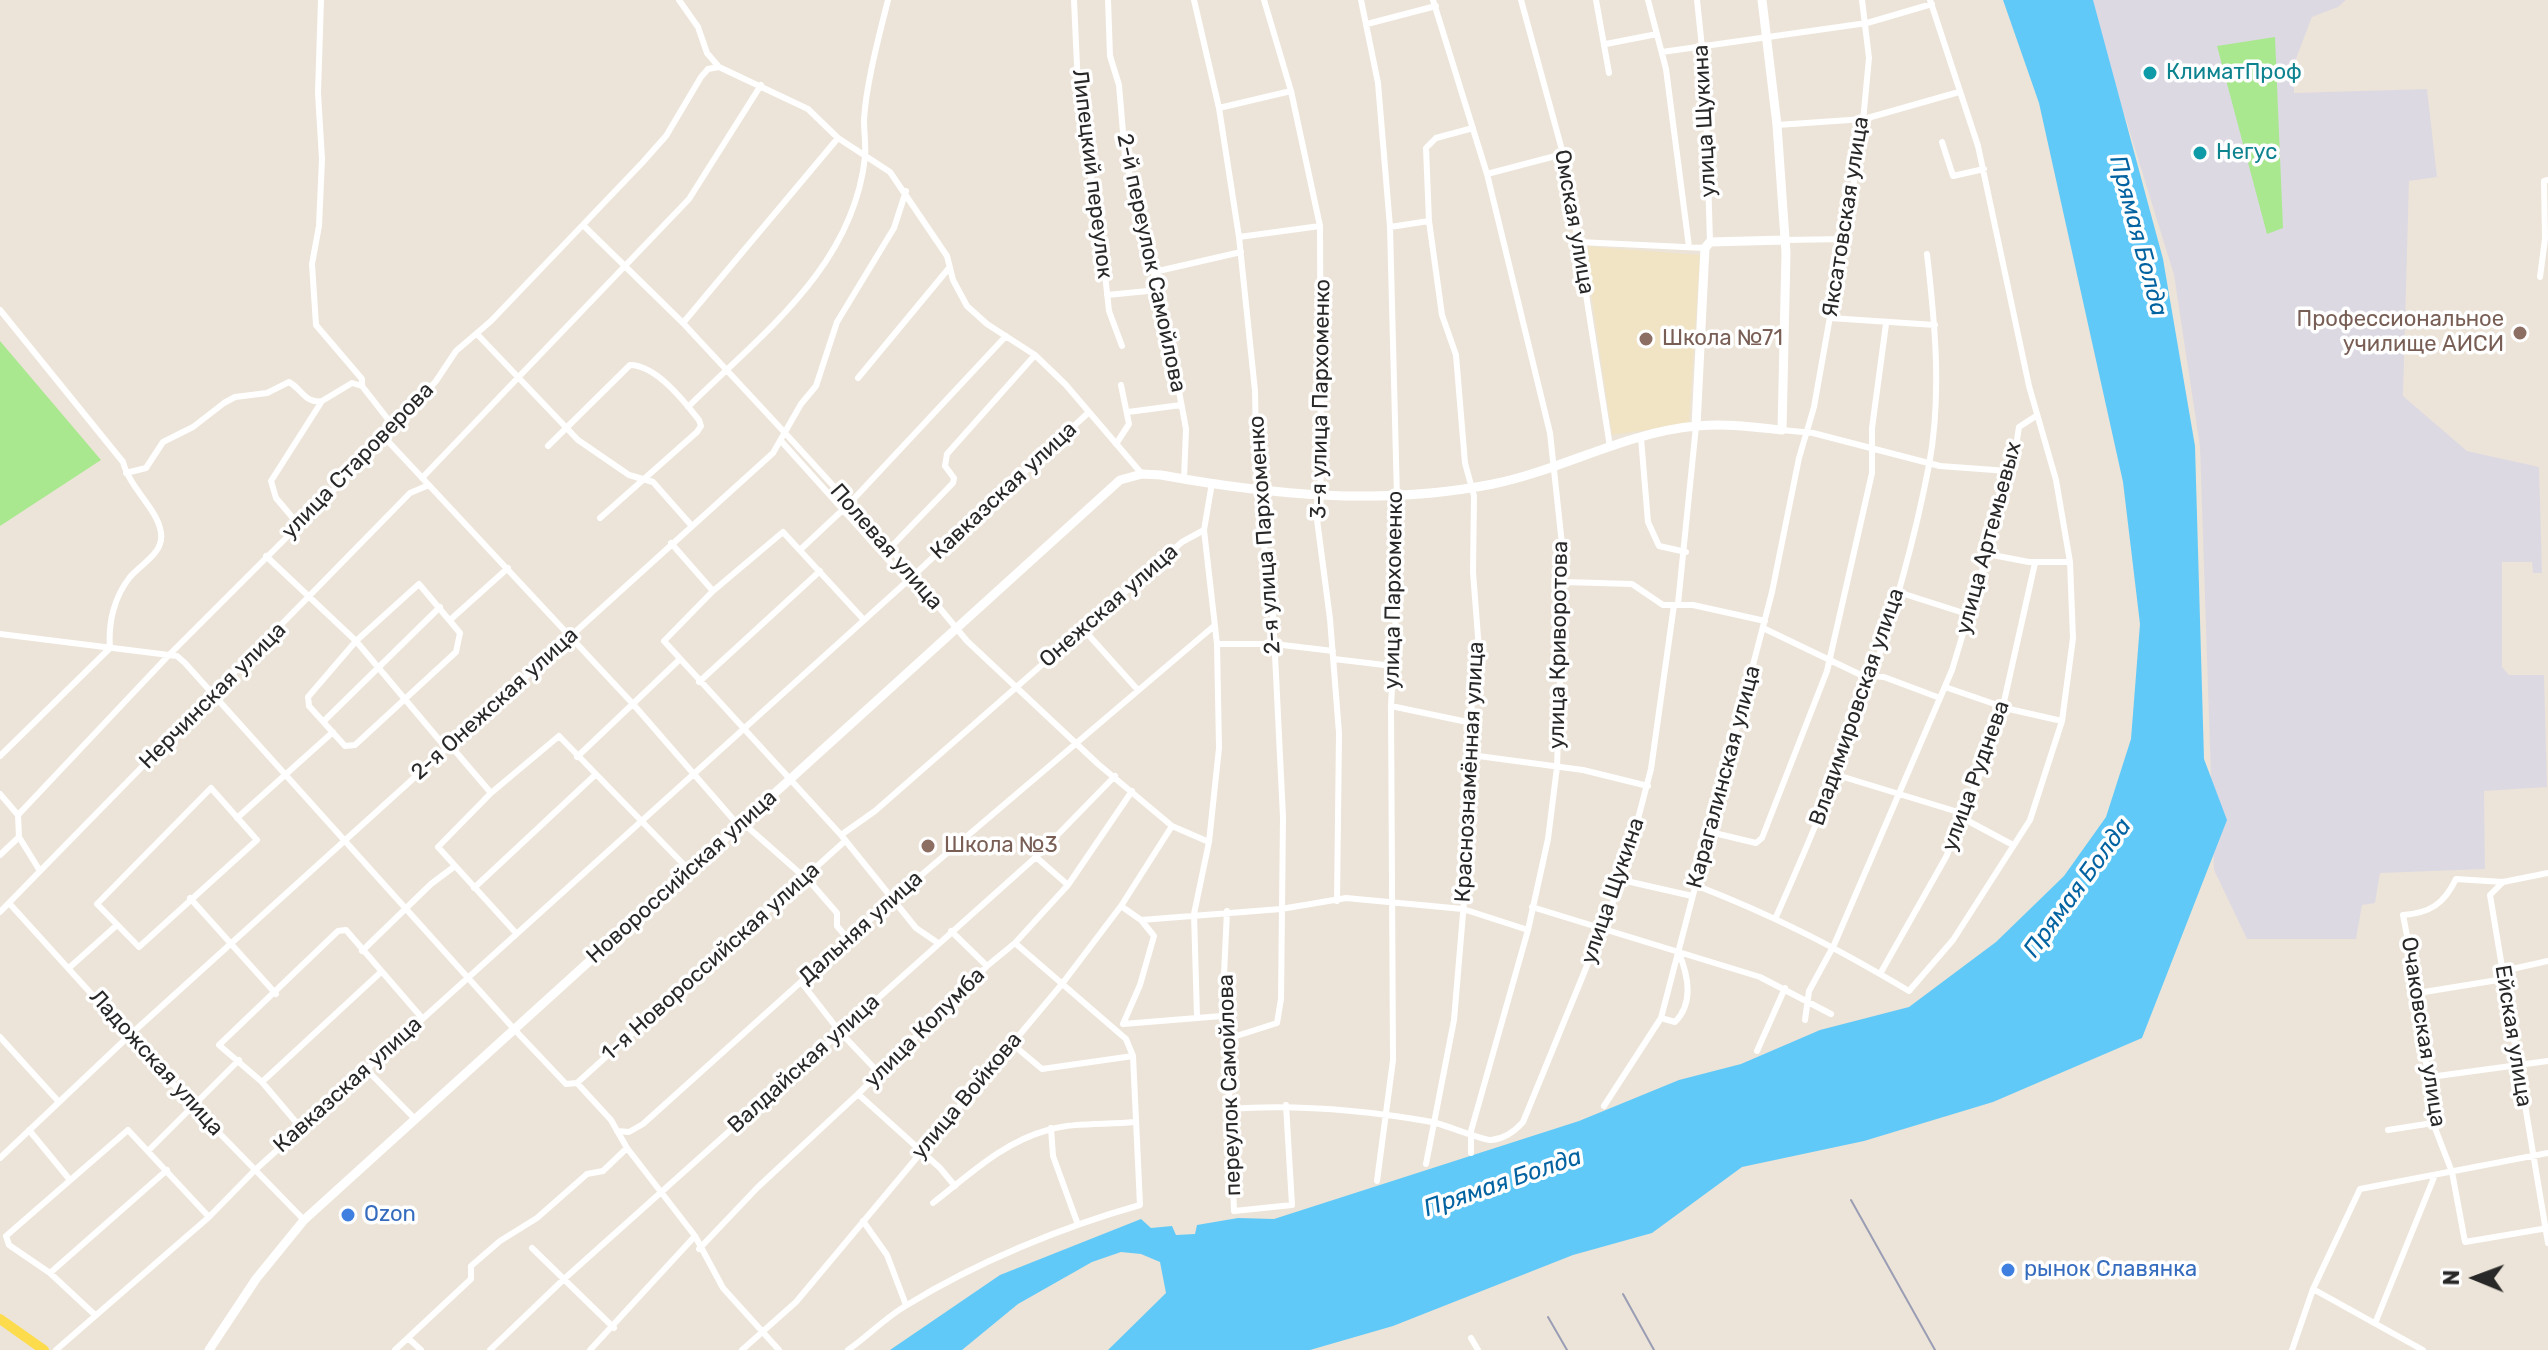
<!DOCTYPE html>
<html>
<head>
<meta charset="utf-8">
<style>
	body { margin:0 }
	#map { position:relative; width:2548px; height:1350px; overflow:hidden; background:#ece4d8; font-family:Rubik,sans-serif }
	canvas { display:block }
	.north { position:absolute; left:2436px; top:1238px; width:80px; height:80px; -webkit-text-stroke:6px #fff; paint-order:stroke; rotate:271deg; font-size:22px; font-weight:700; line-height:32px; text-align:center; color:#282828 }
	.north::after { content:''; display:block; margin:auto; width:28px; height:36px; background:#282828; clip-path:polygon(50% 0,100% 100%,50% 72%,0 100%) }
</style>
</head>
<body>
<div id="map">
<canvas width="2548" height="1350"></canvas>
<div class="north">N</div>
</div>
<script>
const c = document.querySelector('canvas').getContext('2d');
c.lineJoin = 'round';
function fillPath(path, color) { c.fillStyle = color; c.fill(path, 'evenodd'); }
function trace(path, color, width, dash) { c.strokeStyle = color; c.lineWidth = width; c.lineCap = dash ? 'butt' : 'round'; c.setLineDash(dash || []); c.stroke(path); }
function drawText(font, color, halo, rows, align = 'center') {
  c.font = font + ' Rubik,sans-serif'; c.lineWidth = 7; c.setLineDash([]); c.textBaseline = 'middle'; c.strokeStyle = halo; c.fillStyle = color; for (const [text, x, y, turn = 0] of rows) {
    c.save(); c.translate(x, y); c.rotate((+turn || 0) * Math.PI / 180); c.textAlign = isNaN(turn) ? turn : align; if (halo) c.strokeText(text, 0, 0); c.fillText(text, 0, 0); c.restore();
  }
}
fillPath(new Path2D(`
	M2089,0h257l-8,7 -26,10 -18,47v29l133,-4 10,88 -28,4 -6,215 64,55 72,16 3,106h-9l-1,-11h-30v105l7,8h35l3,112 -63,4 1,78 -105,4 -5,30 -13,2 -6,34h-109l-33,-69 -14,-423 -26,-172z`), '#ddd9e3');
fillPath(new Path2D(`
	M1584,246l116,9 -11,169 -77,11z`), '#f0e4c5');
fillPath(new Path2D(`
	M2275,37l8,191 -16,6 -50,-188z
	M0,341l101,119 -101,66z`), '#a9e88f');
fillPath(new Path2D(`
	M2003,0h90l70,259 32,187 9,313 23,61 -85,218 -149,64 -129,39 -122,26 -90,66 -79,22 -180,71 -83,24h-202l58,-57 -6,-31 -19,-8 -20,-2 -29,10 -74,42 -56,46h-72l110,-75 141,-56 10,9 21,-2 4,9 19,-1 2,-9 41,-7 36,1 305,-98 100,-41 62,-16 79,-34 89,-23 87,-65 68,-66 42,-59 25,-78 9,-115 -17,-142 -84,-379z`), '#61c9f8');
trace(new Path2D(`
	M321,0l-3,93 4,66 -3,67 -7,38 4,61 46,54v7
	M679,0l19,27 9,26 12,14 89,42 30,29 52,34 57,84 6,24 14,26 20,18 48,31 31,30 76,89
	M1074,0l5,109 21,119 9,83 13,35
	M1108,0l2,56 9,29 6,71 41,165 20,108 -2,50
	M1194,0l25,108 20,129 16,154 2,100 16,123 10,203 -2,182 -4,24 -50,16
	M1264,0l27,91 29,135 1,250 -5,36 14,107 9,114 -2,168
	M1361,0l17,83 12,144 7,271v96l-6,112 2,354 -16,121
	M1433,0l54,174 63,259 14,130 -7,204 -9,72 -20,91 -57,201v22
	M1521,0l44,161 45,286
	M1596,0l13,73
	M1648,0l18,69 23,178
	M1697,0l8,76 5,166
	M1367,24l69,-18
	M1606,44l51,-10
	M1662,52l205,-29 65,-19
	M1219,108l72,-17
	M1777,125l87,-6 95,-27
	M1942,142l11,34 31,-7
	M1487,174l76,-20
	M584,226l99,97 103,111 104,114 77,93 131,123 74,62 37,16
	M1390,227l39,-6
	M1239,237l81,-11
	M1785,240l59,-1
	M1579,242l126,6
	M1154,272l87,-20
	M2540,277l5,-38 -1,-58 4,-1
	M1107,295l51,-5
	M0,310l123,152c7,27 35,47 38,71 3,20 -20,31 -31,44 -16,20 -22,46 -20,71
	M1830,318l105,7
	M683,323l155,-185
	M477,334l101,106 51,35 24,7 38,43
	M858,378l91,-110
	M688,407c73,-73 165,-139 177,-250 1,-12 -1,-25 -1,-37 2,-36 15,-84 24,-120
	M1128,412l53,-7
	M1782,430l31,3 127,33 68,5
	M385,438l248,266 106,122
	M1641,438l7,84 11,24 27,6
	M782,442l125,139
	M1116,444l13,-20 -8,-39
	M548,446l82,-81c26,0 54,36 69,55l2,6 -4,6 -97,86
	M126,473l20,-5 17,-26 30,-15 31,-24 11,-6 32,-4 22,-11c13,7 16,22 33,19
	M422,478l267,-279 72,-114
	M298,524l-22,-26 -5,-17 51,-80 30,-18 10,3 32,41
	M671,543l42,48
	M890,548l63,-65 1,-5 -9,-12 2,-12 88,-99
	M801,549l48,-45 157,-168
	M1987,554l42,8h41
	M266,556l90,85 90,107
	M1564,582l68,2 31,21h30l72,16
	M419,584l41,49 -4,19 -101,93 -10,1 -36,-40 -1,-9 48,-56z
	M1898,592l72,23
	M1678,604l18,-178
	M450,620l58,-52
	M864,620l-81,-88 -70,59 -49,50 177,194 75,93 22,15
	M1763,628l98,47 23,2 56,21
	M1085,631l52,58
	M0,634l177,22 8,7 329,366 52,55 11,-1 34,37 16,28 68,88 28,52 56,62
	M1217,644h57l59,7
	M1334,659l59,7
	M699,682l121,-111
	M1945,687l64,22 53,12
	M1391,706l81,17
	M324,721l116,-114
	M450,745l41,48
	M1471,755l112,15 65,16
	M0,756l110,-108
	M577,757l102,-97
	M1837,775l121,37 12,10 43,23
	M211,788l46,52 -118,107 -42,-43z
	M0,794l18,21
	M237,818l96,-86
	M743,823l68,60 26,30v13l11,13
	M1710,832l46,11 6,-5 65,-167 45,-198v-45l14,-104
	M841,835l34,-24 307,-269 22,-12
	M19,837l21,34
	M0,855l19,-18 -1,-22 150,-159 209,-209 59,-66 20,-30 35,-30 151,-158 24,-27 35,-59 7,-8 11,-2
	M1036,857l32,28
	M2548,873l-45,9 -47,-3c-12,25 -26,34 -53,36l15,78 15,130 19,49 13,70 83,-14
	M1622,880l70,16
	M2503,882l-13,13 58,348
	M1695,885c80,31 140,62 214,106l44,-51 77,-120 32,-99 11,-83 -3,-76 -14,-82 -27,-94 -51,-240 -48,-146
	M474,888l121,-113
	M190,898l86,96
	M9,903l183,202 112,115
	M1121,906l20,14 140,-11 65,-11 117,11 65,21
	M1532,907l228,70 71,37
	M1227,911l-5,105 5,23 7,172 58,-6 -6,-100
	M0,912l410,-419 19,-8
	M1776,917c65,-146 123,-295 153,-452 13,-69 6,-142 -2,-211
	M951,931l36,35
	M516,933l-78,-86 53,-54 68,-57 130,134
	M362,951l69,-67 24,-18
	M70,967l47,-42
	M2503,971l45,-10
	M1880,974l66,-117 51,-124 38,-170
	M801,982l39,50 38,40
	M2418,993l86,-14
	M1197,1016l-3,-102 15,-72 10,-94 -2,-104 -13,-114 8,-47
	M1661,1018l14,4c20,-20 13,-48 3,-71
	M1805,1020l4,-29 25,-46 118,-275 35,-116 15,-67 12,-28 5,-32 17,-11
	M1123,1024l17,-39 14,-49 -13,-16
	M1123,1024l99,-8
	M0,1037l59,65
	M1011,1043l31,26 91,-13
	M1757,1051l28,-63
	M366,1069l49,50
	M2430,1077l118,-16
	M262,1082l119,-110
	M577,1083l268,-242
	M858,1094l82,74 15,18
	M1604,1106l57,-88 111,-426 27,-134 15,-51 47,-265 8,-84 -7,-58
	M1228,1109c69,-5 136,1 204,13 14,3 50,18 59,18 13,-1 24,-9 32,-18l99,-242 29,-111 23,-164
	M301,1128l-39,-46 -43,-37 119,-114 8,-1 76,88
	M1051,1128l2,28 24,66
	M29,1130l41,50
	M2388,1130l45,-7
	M617,1131l12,1 14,-8 249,-224 322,-274
	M148,1151l91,-91
	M0,1158l131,-124 642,-581 28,-49 15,-18 21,-64 57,-94 12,-37
	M1426,1164l28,-144 12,-142 6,-186 7,-42 -6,-78 1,-76 -9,-33 -9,-108 -14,-40 -13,-94 -3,-73 10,-10 37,-10
	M933,1203c36,-28 70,-61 115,-73 26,-8 59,-5 86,-8
	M863,1221l24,34 19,50
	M532,1248l82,80
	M699,1249l59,-62 100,-93 129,-128 28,-23 53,-58 64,-94
	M50,1273l117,-103
	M2313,1289l110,61
	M95,1315l-45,-42 -41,-28 -3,-9 122,-106 81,87
	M2376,1321l59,-146
	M408,1338l13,12
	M1471,1338l7,12
	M56,1350l153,-133 45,-46 659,-595 176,-164
	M395,1350l76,-71v-13l29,-25 37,-23 50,-44 16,-3 24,-23
	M490,1350l74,-71 472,-422 79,-81
	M590,1350l105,-114
	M742,1350l54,-48 266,-318 59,-78 51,-80
	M848,1350c20,-14 38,-33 59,-45 70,-43 155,-78 233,-100l-7,-149 -7,-17 -111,-96
	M2292,1350l21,-61 47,-100 188,-36`), '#fff', 6);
trace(new Path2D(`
	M1696,426l9,-178 5,-6 75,-2
	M209,1350l47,-71 48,-59 816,-740 22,-6 19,1c110,20 221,31 332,9 69,-14 133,-52 204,-58 29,-3 57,1 85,4l4,-177 -9,-128 -15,-125`), '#fff', 9);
trace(new Path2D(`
	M0,1319l44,31`), '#fcdb4d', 10);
trace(new Path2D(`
	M1851,1200l84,150
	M1623,1294l31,56
	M1548,1317l19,33`), '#9a9db4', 2);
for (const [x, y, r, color] of [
	[2150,73,8,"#0f9aa8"],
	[2200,153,8,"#0f9aa8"],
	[2520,333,8,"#8d6e63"],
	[1646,339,8,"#8d6e63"],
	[928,846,8,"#8d6e63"],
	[348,1215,8,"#3f7fe0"],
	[2008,1270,8,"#3f7fe0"]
]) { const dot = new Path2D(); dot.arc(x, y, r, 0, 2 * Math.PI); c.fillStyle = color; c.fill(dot); trace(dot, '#fff', 3); }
drawText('22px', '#0d838f', '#fff', [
	["КлиматПроф",2166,73],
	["Негус",2216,153]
], 'left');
drawText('22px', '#282828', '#fff', [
	["улица Щукина",1705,121,-93],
	["Липецкий переулок",1092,174,83],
	["Яксатовская улица",1846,217,-81],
	["Омская улица",1574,222,80],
	["2-й переулок Самойлова",1151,263,78],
	["3-я улица Пархоменко",1321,399,-89],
	["улица Староверова",358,461,-46],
	["Кавказская улица",1004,491,-43],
	["2-я улица Пархоменко",1265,535,-94],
	["улица Артемьевых",1989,538,-75],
	["Полевая улица",886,547,49],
	["улица Пархоменко",1394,590,-89],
	["Онежская улица",1109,606,-41],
	["улица Криворотова",1559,645,-89],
	["Нерчинская улица",213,696,-45],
	["2-я Онежская улица",495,704,-42],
	["Владимировская улица",1857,707,-71],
	["Краснознамённая улица",1470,772,-87],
	["улица Руднева",1976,776,-70],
	["Карагалинская улица",1724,777,-75],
	["Новороссийская улица",682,877,-42],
	["улица Щукина",1613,891,-71],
	["Дальняя улица",861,928,-42],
	["1-я Новороссийская улица",711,962,-42],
	["улица Колумба",925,1028,-45],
	["Очаковская улица",2423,1032,81],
	["Ейская улица",2513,1036,81],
	["Ладожская улица",156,1063,48],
	["Валдайская улица",804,1064,-42],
	["Кавказская улица",348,1085,-42],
	["переулок Самойлова",1230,1085,-92],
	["улица Войкова",967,1096,-50]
]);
drawText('22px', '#785e54', '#fff', [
	["Профессиональное",2504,320,"right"],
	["училище АИСИ",2504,345,"right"],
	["Школа №71",1662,339],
	["Школа №3",944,846]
], 'left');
drawText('22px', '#366cbe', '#fff', [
	["Ozon",364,1215],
	["рынок Славянка",2024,1270]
], 'left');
drawText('italic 24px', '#0363a1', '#fff', [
	["Прямая Болда",2138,236,75],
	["Прямая Болда",2078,888,-54],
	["Прямая Болда",1503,1183,-19]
]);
</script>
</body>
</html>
